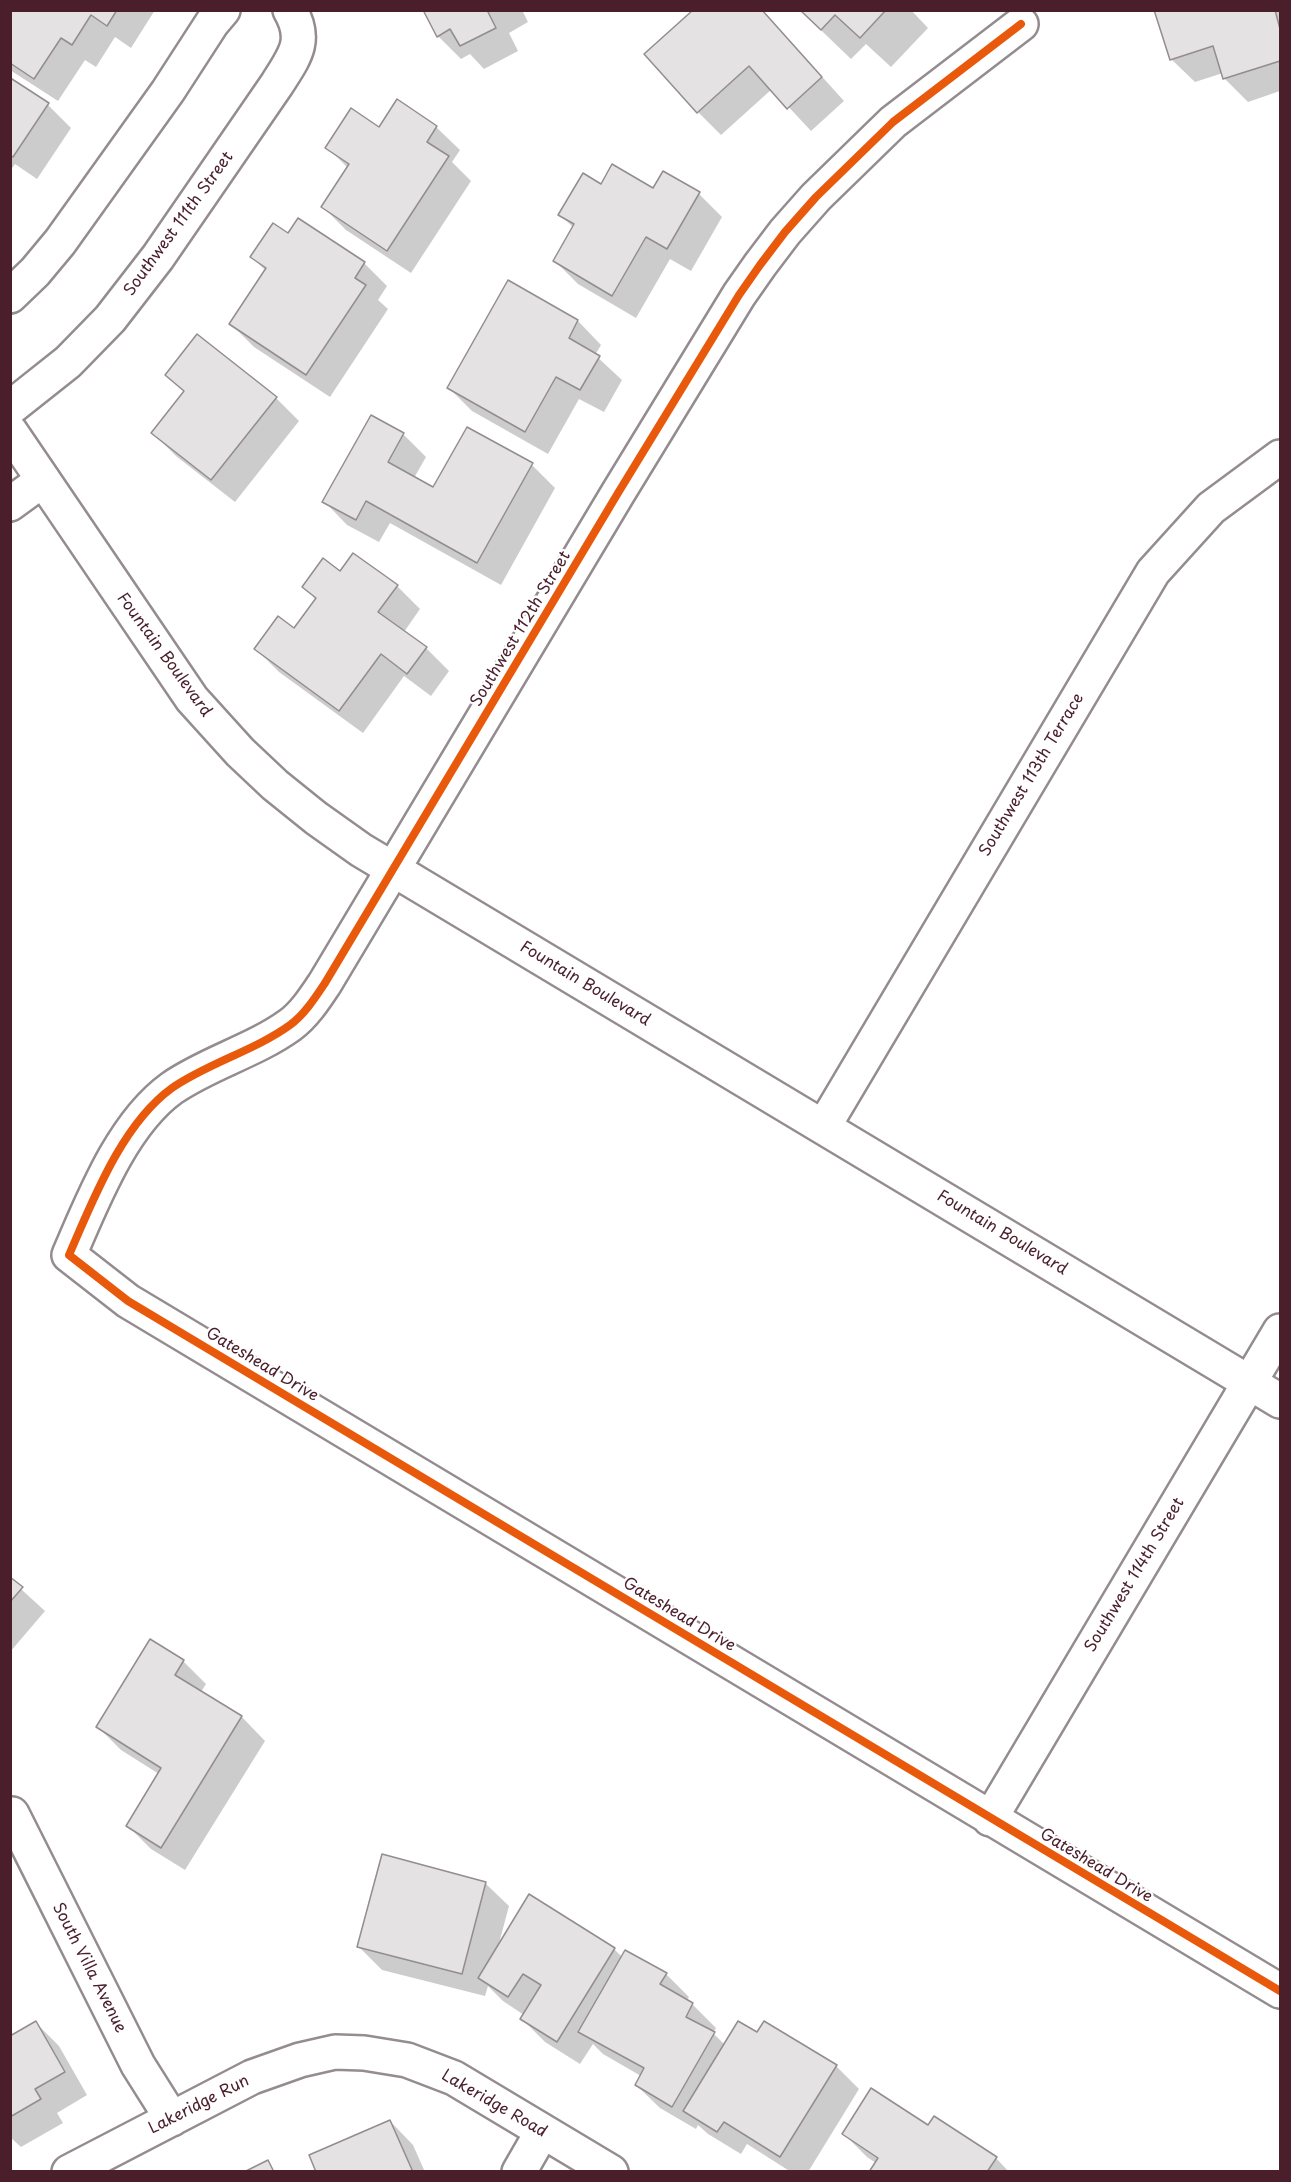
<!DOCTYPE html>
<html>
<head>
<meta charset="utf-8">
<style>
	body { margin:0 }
	#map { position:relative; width:1291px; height:2182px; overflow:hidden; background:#fff; font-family:"Playpen Sans",sans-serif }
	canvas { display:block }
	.frame { position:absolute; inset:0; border:12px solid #4a1f2b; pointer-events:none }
</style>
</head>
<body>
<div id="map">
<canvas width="1291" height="2182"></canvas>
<div class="frame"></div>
</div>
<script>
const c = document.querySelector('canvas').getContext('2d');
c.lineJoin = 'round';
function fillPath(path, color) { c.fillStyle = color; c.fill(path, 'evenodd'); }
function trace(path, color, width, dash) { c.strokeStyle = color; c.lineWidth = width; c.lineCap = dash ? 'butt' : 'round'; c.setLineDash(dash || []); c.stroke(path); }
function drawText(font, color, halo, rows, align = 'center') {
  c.font = font + ' "Playpen Sans",sans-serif'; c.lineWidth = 4.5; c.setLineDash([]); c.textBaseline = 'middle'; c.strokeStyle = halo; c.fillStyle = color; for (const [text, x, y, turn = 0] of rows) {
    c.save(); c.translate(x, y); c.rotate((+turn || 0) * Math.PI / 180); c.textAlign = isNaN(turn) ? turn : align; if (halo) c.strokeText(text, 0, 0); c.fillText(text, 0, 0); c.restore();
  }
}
fillPath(new Path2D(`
	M10,10h145l-24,38 -16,-11 -19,30 -11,-7 -27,41 -48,-31z
	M425,10h97l6,12 -19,11 9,18 -34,18 -14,-15 -9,5 -23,-23z
	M695,10h67l82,91 -33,30 -39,-42 -51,46 -23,-23z
	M800,10h111l17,18 -37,39 -25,-23 -15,15z
	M1156,10h124v81l-32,11 -23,-23 -2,-6 -28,9 -24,-23z
	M13,81l35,24 23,23 -34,51 -22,-15 -5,7v-87z
	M397,102l39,25 24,23 -8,12 19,19 -60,92 -65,-43 -23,-23 25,-39 -21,-21 52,-18z
	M601,186l98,8 23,23 -31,54 -21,-12 -34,59 -58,-34 -23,-23 19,-33 -14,-13z
	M288,235l76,28 23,23 -9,14 10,9 -58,88 -76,-50 -23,-23 35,-53 -14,-14z
	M509,283l69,38 23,24 -6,10 27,25 -18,32 -25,-13 -31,55 -76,-43 -23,-23z
	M167,375l109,23 23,23 -64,81 -59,-46 -23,-23 32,-40z
	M403,434l23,23 -12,21 19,11 99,-24 23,23 -54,97 -111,-62 -11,19 -32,-17 -23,-24z
	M340,573l57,13 23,23 -16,23 22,16 23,23 -18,25 -27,-20 -41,57 -84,-61 -23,-23 38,-19 22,-30 -12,-13z
	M10,1579l35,32 -35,41z
	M183,1661l23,23 -5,8 41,25 23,24 -80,129 -34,-21 -23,-23 31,-52 -38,-24 -23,-23z
	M485,1883l24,23 -11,41 116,2 8,8 44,17 23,23 -3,4 7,4 23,23 -3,5 12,12 33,-11 78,32 23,23 -51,83h-17l-44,-28 -6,10 -33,-20 -10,-9 -2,4 -36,-21 -24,-23 5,-9 -38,-22 -10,-10 -13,20 -35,-22 -23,-23 2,-4 -21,-14 -15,-15 -3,10 -103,-26 -23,-23z
	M36,2023l23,23 28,49 -30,18 6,10 -42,24 -11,-10v-103l3,3z
	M390,2121l23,24 12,27h-107z
	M928,2127l68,31 13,14h-138l5,-9 -9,-6 -23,-23z`), '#0003');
const building = new Path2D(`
	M10,10h107l-10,16 -16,-11 -19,30 -11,-7 -27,41 -24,-16z
	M423,10h64l9,18 -36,18 -10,-17 -13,8z
	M693,10h69l60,67 -35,32 -38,-43 -52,47 -53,-59z
	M800,10h86l-26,28 -25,-23 -14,15z
	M1154,10h121l5,19v32l-57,18 -10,-33 -43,14z
	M12,79l37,24 -36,54 -3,-2v-73z
	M397,99l40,27 -10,16 22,14 -62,95 -66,-44 28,-43 -24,-16 26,-40 28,19z
	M612,164l41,24 10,-17 37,21 -33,57 -21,-12 -34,59 -59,-35 21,-37 -16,-9 25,-42 18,11z
	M298,218l67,44 -10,16 11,7 -60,90 -77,-51 37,-56 -16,-11 23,-34 15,10z
	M508,280l70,40 -9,18 31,18 -20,34 -24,-13 -31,55 -78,-44z
	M197,334l80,63 -66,83 -60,-47 33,-42 -19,-16z
	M371,415l33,18 -16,29 45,25 34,-60 66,36 -56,100 -111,-62 -10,19 -34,-18z
	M353,553l45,32 -20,27 49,35 -20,27 -26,-20 -42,57 -85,-62 24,-33 16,12 22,-30 -14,-11 21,-29 17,13z
	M10,1577l13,10 -13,15z
	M150,1639l34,21 -9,15 67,41 -81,132 -35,-22 35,-58 -65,-41z
	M382,1854l104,28 -24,92 -105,-27z
	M529,1894l86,54 -58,94 -37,-23 21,-34 -18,-11 -15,23 -30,-19z
	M625,1950l42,23 -7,11 33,19 -7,14 29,15 -43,75 -37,-22 9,-17 -66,-36z
	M36,2021l29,51 -30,17 6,10 -31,18v-81z
	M738,2021l19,11 7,-11 73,44 -57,92 -56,-35 -7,10 -34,-21z
	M871,2088l57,37 6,-9 63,41 -10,15h-118l9,-14 -36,-24z
	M390,2120l23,52h-97l-7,-17z
	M268,2160l6,12h-30z`);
fillPath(building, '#e4e2e3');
trace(building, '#948c8e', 1.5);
const street = new Path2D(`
	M1021,24l-128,98 -77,75 -31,35 -25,33 -21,30 -121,198 -293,490c-10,15 -21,32 -35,42 -36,26 -82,38 -118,63 -50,36 -79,112 -103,167l59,46 1152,690
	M10,296l25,-24 25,-30 108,-151 44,-68 11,-13
	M10,408l58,-46 42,-43 48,-62 119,-173c17,-27 31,-43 13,-74
	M10,504l33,-24
	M824,1126l329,-554 58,-64 69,-51
	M12,1814l126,251 34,54
	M990,1819l290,-488
	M69,2172l183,-95 48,-17 35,-8 29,1 43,7 47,18 157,94
	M519,2172l23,-40`);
const secondary = new Path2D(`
	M10,431l182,268 48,53 35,33 41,33 45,32 919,551`);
trace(street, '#948c8e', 38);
trace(secondary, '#948c8e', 38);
trace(street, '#fff', 33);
trace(secondary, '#fff', 33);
trace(new Path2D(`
	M1021,24l-128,98 -77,75 -31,35 -25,33 -21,30 -121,198 -293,490c-10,15 -21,32 -35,42 -36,26 -82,38 -118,63 -50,36 -79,112 -103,167l59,46 1152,690`), '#e8590c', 8);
drawText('16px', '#4a1f2b', '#fff', [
	["Southwest 111th Street",179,224,-54],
	["Southwest 112th Street",521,629,-59],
	["Fountain Boulevard",164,655,54],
	["Southwest 113th Terrace",1032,775,-59],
	["Fountain Boulevard",585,984,31],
	["Fountain Boulevard",1002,1233,31],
	["Gateshead Drive",262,1365,31],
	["Southwest 114th Street",1135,1575,-59],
	["Gateshead Drive",679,1615,31],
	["Gateshead Drive",1096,1866,31],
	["South Villa Avenue",89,1968,63],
	["Lakeridge Road",494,2104,30],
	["Lakeridge Run",199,2105,-27]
]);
</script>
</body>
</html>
